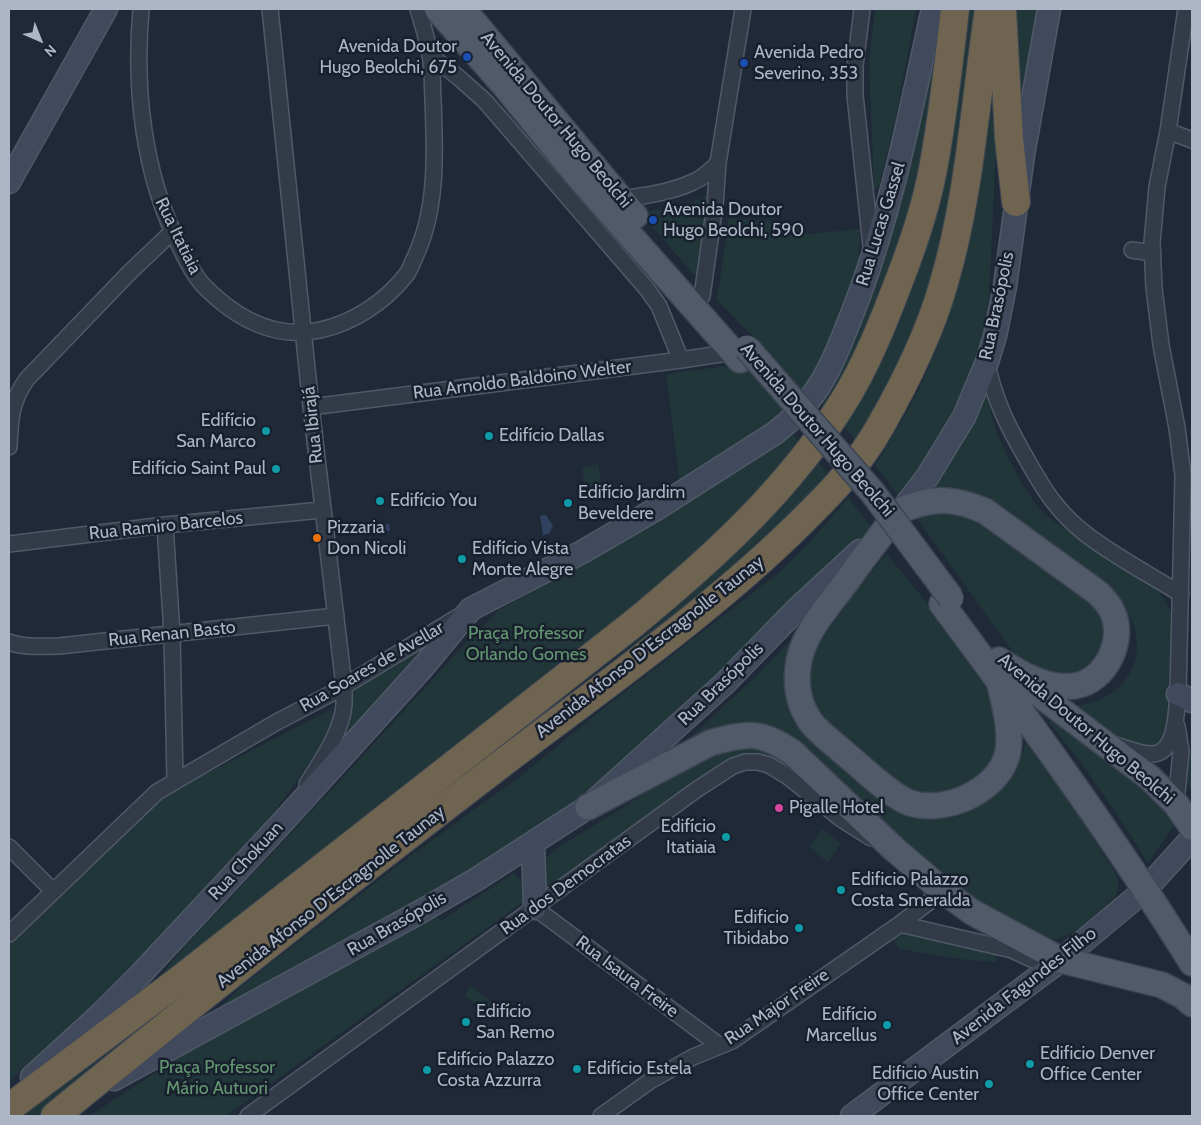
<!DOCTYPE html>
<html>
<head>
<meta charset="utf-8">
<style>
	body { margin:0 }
	#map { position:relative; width:1201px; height:1125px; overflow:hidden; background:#1f2938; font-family:Cabin,sans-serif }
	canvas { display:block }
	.frame { position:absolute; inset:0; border:10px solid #adb6c6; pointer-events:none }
	.north { position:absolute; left:15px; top:15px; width:50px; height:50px; -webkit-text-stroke:4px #18202d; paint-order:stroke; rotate:136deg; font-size:14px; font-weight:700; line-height:20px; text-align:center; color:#adb6c6 }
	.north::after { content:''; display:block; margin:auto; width:18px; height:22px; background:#adb6c6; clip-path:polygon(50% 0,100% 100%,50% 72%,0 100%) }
</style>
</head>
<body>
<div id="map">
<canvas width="1201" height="1125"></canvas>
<div class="frame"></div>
<div class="north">N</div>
</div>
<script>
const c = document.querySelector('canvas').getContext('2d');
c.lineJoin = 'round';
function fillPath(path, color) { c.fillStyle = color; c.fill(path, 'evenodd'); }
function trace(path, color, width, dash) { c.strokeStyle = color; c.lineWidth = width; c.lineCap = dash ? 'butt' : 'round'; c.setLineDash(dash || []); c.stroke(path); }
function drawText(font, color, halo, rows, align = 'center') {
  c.font = font + ' Cabin,sans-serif'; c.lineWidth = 5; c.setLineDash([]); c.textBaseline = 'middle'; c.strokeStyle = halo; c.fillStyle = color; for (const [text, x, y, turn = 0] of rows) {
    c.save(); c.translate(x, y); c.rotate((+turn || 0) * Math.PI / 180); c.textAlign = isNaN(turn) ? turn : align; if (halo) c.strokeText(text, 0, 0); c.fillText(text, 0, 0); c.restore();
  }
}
fillPath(new Path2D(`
	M875,9h41l-20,107 -17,70 -5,4 -5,-128z
	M965,9h12l-3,42 -40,241 -74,153 -18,-21 14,-22z
	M1010,9h27l-7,60 -9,49z
	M933,58h2l2,3 -13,95 -17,68 -41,109 -41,74 -6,-8z
	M995,103l4,3c-3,43 -5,86 -7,129 -2,41 -2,84 -16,123 -18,51 -46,96 -76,140l-25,-33c25,-40 50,-82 66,-128 19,-55 33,-115 42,-173 3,-19 5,-37 8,-56z
	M705,196l6,2 -12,77h-5l-51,-59 4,-5c24,-1 36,-3 58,-15z
	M729,218l62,4 17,12 52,-5 -2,52 -26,68 -45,68 -107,70 -14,-113 68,-9 24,-23 -41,-42z
	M987,395l3,3c0,6 1,12 2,18 6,26 31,74 49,94 32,32 119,62 131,105 3,9 0,21 0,30 0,32 1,63 -2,95l-30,14 -65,-48c44,-4 76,-43 56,-87 -5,-10 -14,-18 -23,-26l-180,-100 33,-48z
	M793,435l7,7 -37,46 -88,89 -515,402 3,-6 16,-20 155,-166 128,-140 37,-37 131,-73 102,-62z
	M816,460l20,22 -39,41 -697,548 -63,45h-18l149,-110 193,-153 167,-125 126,-101 32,-28 63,-59z
	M598,464l5,33 -16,3 -5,-33z
	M848,497l24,31 -53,57 -154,150 -157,120 -293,156 26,-24 35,-28 125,-96 75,-55 41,-29 82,-67 178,-138c26,-24 49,-49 71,-77z
	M948,510l32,11 117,87 6,12 6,23 -29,39 -50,-14 -17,-16 -100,-139z
	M887,554l57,70 53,74 8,54 -34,40 -61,5 -81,-67 -21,-36v-23l6,-20 44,-63z
	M804,626l-10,35c11,24 22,49 34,73 4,10 8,22 14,31 4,6 11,11 16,16 32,32 73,51 116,28 29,-14 47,-38 52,-70l14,15 72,114c6,10 9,16 4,28 -16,15 -42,42 -65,44l-80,-37 -178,-156 -112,-1 75,-70z
	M421,646l3,1 -2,3 -88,100 15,-32 4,-30z
	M332,709c3,19 -15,42 -25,57 -31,47 -67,88 -104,130 -60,66 -125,129 -194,185v-136l152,-148z
	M1051,719l124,91v14l-27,39c-30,-48 -61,-95 -98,-139z
	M741,747l21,2 12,5 48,42 -65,-38 -213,141v-40l12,-10 115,-72 43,-23z
	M1192,747v45l-9,-15z
	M822,829l19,15 -13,18 -19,-15z
	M514,873l7,8 2,21 -297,214h-137l87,-57 255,-145 11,6z
	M904,932l91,23 2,7 -30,-2 -68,-11 -5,-10z
	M471,986l30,24 -7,8 -30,-23z`), '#213639');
fillPath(new Path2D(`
	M546,515l7,11 -4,8 -6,1 -3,-19z
	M389,524l1,7 -27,3 -1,-7z`), '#30425f');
const street = new Path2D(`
	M141,9c-7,80 2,165 39,238 6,13 13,27 23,38 31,32 71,55 117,45 33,-7 65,-28 86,-55 4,-5 6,-12 9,-18 23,-49 20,-105 18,-158 -1,-14 0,-30 -3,-44 -2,-15 -8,-31 -12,-46
	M270,9l41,398 33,279c0,6 0,13 0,19 -3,29 -23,56 -37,79
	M862,9l-7,57v29l16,151
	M431,56l27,21 27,24 162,188 12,17 22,54
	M1168,131l24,9
	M621,199c23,-3 51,-7 72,-17 10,-4 18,-12 25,-19
	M1132,250l21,3
	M702,296l13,-91 3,-42 25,-154
	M987,363c7,36 21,64 39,95 18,32 31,54 61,77 29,22 63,40 94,59
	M311,407l370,-47 52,-8
	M9,447c1,-27 2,-46 18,-68l102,-106 43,-41
	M165,525l7,109 3,146
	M9,544l156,-19 157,-15
	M9,642c16,6 34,4 50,4l277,-30
	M1115,745c12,3 26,10 38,9 24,-2 23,-42 25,-60l5,-219 -6,-47 -16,-83 -7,-57 -2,-45 5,-56 11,-56 18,-122
	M1176,804l5,-53 -4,-25
	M9,847l44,44
	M535,908l185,138
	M900,924l112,26 39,18
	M9,934l148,-142 118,-69 61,-32 122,-74
	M248,1116l448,-326 37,-24 12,-4h13l11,3 18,11 54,43 30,19
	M601,1116l49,-35 25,-14 18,-10 39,-16 168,-117 43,-33`);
const secondary = new Path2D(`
	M9,182l97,-173
	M898,515l30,-39 36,-59 23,-55 8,-26 10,-50 18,-131 26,-146
	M1178,694l14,7
	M533,844l2,64
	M32,1077l68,-62 39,-39 141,-151 143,-158 48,-58 111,-57 74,-43 119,-76c17,-13 32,-28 44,-47 17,-27 28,-60 40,-90 35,-95 52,-189 74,-287
	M114,1079l306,-167 57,-33 111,-72 137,-124 71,-73 64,-59
	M852,1116l209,-156 85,-71 46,-51`);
const primary = new Path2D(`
	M437,9l67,76 72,89 164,186
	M463,9l172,207
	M904,509c31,-12 51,-11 81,2l113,82c5,5 11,11 14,18 14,28 -6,71 -38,75 -27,4 -53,-12 -75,-26
	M887,527c-14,19 -29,38 -43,58 -18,24 -43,51 -46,82 -2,15 0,34 8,47 3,6 7,12 12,16 9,9 21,18 31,27 16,13 42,39 61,46 35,11 86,-11 97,-47 6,-22 -3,-54 -8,-75
	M942,604c87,117 173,235 250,359
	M1022,681l128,97 26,26 16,23
	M588,807l122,-64c36,-10 50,-13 82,9l101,96 50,43 29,21 89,48 101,25 21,11 9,8`);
const highway = new Path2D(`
	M1002,9l7,130 7,63
	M9,1108l169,-127 455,-357c79,-65 154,-133 209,-220 24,-38 41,-81 57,-123 14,-36 27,-74 34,-112 10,-53 16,-107 22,-160
	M55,1116c149,-122 301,-241 454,-358 95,-72 193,-141 279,-223 35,-34 70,-68 93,-110 25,-44 48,-90 62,-139 27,-90 32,-185 46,-277`);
trace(street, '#505967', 18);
trace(secondary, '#505967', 25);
trace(primary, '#3c4452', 28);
trace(highway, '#3d4653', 30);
trace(street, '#333b49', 15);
trace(secondary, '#414a5c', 22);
trace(primary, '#505a69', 25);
trace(highway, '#6f644f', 28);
trace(new Path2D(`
	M747,344l90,100 48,56 69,95`), '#545f70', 4, [5, 5]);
const primaryBridge = new Path2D(`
	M747,348l126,145 78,105`);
trace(primaryBridge, '#3c4452', 28, []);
trace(primaryBridge, '#505a69', 25);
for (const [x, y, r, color] of [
	[467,57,5,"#1a4fb4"],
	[744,63,5,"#1a4fb4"],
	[653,220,5,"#1a4fb4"],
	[266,431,5,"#0f9aa8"],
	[489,436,5,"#0f9aa8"],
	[276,469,5,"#0f9aa8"],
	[380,501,5,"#0f9aa8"],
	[568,503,5,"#0f9aa8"],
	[317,538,5,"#e8710a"],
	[462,559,5,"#0f9aa8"],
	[779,808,5,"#d1479c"],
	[726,837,5,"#0f9aa8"],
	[841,890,5,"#0f9aa8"],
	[799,928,5,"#0f9aa8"],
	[466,1022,5,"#0f9aa8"],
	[887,1025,5,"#0f9aa8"],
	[1030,1064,5,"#0f9aa8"],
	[577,1069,5,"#0f9aa8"],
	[427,1070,5,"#0f9aa8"],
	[989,1084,5,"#0f9aa8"]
]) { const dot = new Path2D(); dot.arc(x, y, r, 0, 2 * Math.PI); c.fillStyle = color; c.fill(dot); trace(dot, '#18202d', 2); }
drawText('18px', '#adb6c6', '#18202d', [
	["Avenida Doutor",457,47,"right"],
	["Hugo Beolchi, 675",457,68,"right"],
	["Avenida Pedro",754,53],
	["Severino, 353",754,74],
	["Avenida Doutor",663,210],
	["Hugo Beolchi, 590",663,231],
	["Edifício",256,421,"right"],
	["San Marco",256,442,"right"],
	["Edifício Dallas",499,436],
	["Edifício Saint Paul",266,469,"right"],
	["Edifício Jardim",578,493],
	["Beveldere",578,514],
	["Edifício You",390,501],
	["Pizzaria",327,528],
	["Don Nicoli",327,549],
	["Edifício Vista",472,549],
	["Monte Alegre",472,570],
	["Pigalle Hotel",789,808],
	["Edifício",716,827,"right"],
	["Itatiaia",716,848,"right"],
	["Edificio Palazzo",851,880],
	["Costa Smeralda",851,901],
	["Edificio",789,918,"right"],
	["Tibidabo",789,939,"right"],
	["Edifício",476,1012],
	["San Remo",476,1033],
	["Edifício",877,1015,"right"],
	["Marcellus",877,1036,"right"],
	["Edificio Denver",1040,1054],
	["Office Center",1040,1075],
	["Edifício Palazzo",437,1060],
	["Costa Azzurra",437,1081],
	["Edifício Estela",587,1069],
	["Edificio Austin",979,1074,"right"],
	["Office Center",979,1095,"right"]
], 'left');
drawText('18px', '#adb6c6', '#18202d', [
	["Avenida Doutor Hugo Beolchi",556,120,50],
	["Rua Lucas Gassel",881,224,-73],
	["Rua Itatiaia",178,236,64],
	["Rua Brasópolis",997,306,-78],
	["Rua Arnoldo Baldoino Welter",522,380,-7],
	["Rua Ibirajá",313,425,-96],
	["Avenida Doutor Hugo Beolchi",817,430,49],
	["Rua Ramiro Barcelos",166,526,-6],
	["Rua Renan Basto",172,634,-6],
	["Avenida Afonso D'Escragnolle Taunay",650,647,-38],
	["Rua Soares de Avellar",372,667,-30],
	["Rua Brasópolis",721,684,-44],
	["Avenida Doutor Hugo Beolchi",1086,729,40],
	["Rua Chokuan",246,861,-47],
	["Rua dos Democratas",566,885,-36],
	["Avenida Afonso D'Escragnolle Taunay",331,897,-38],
	["Rua Brasópolis",397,924,-30],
	["Rua Isaura Freire",627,977,37],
	["Avenida Fagundes Filho",1024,986,-38],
	["Rua Major Freire",777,1007,-34]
]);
drawText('18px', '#649771', '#18202d', [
	["Praça Professor",526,634],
	["Orlando Gomes",526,655],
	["Praça Professor",217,1068],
	["Mário Autuori",217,1089]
]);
</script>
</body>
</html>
